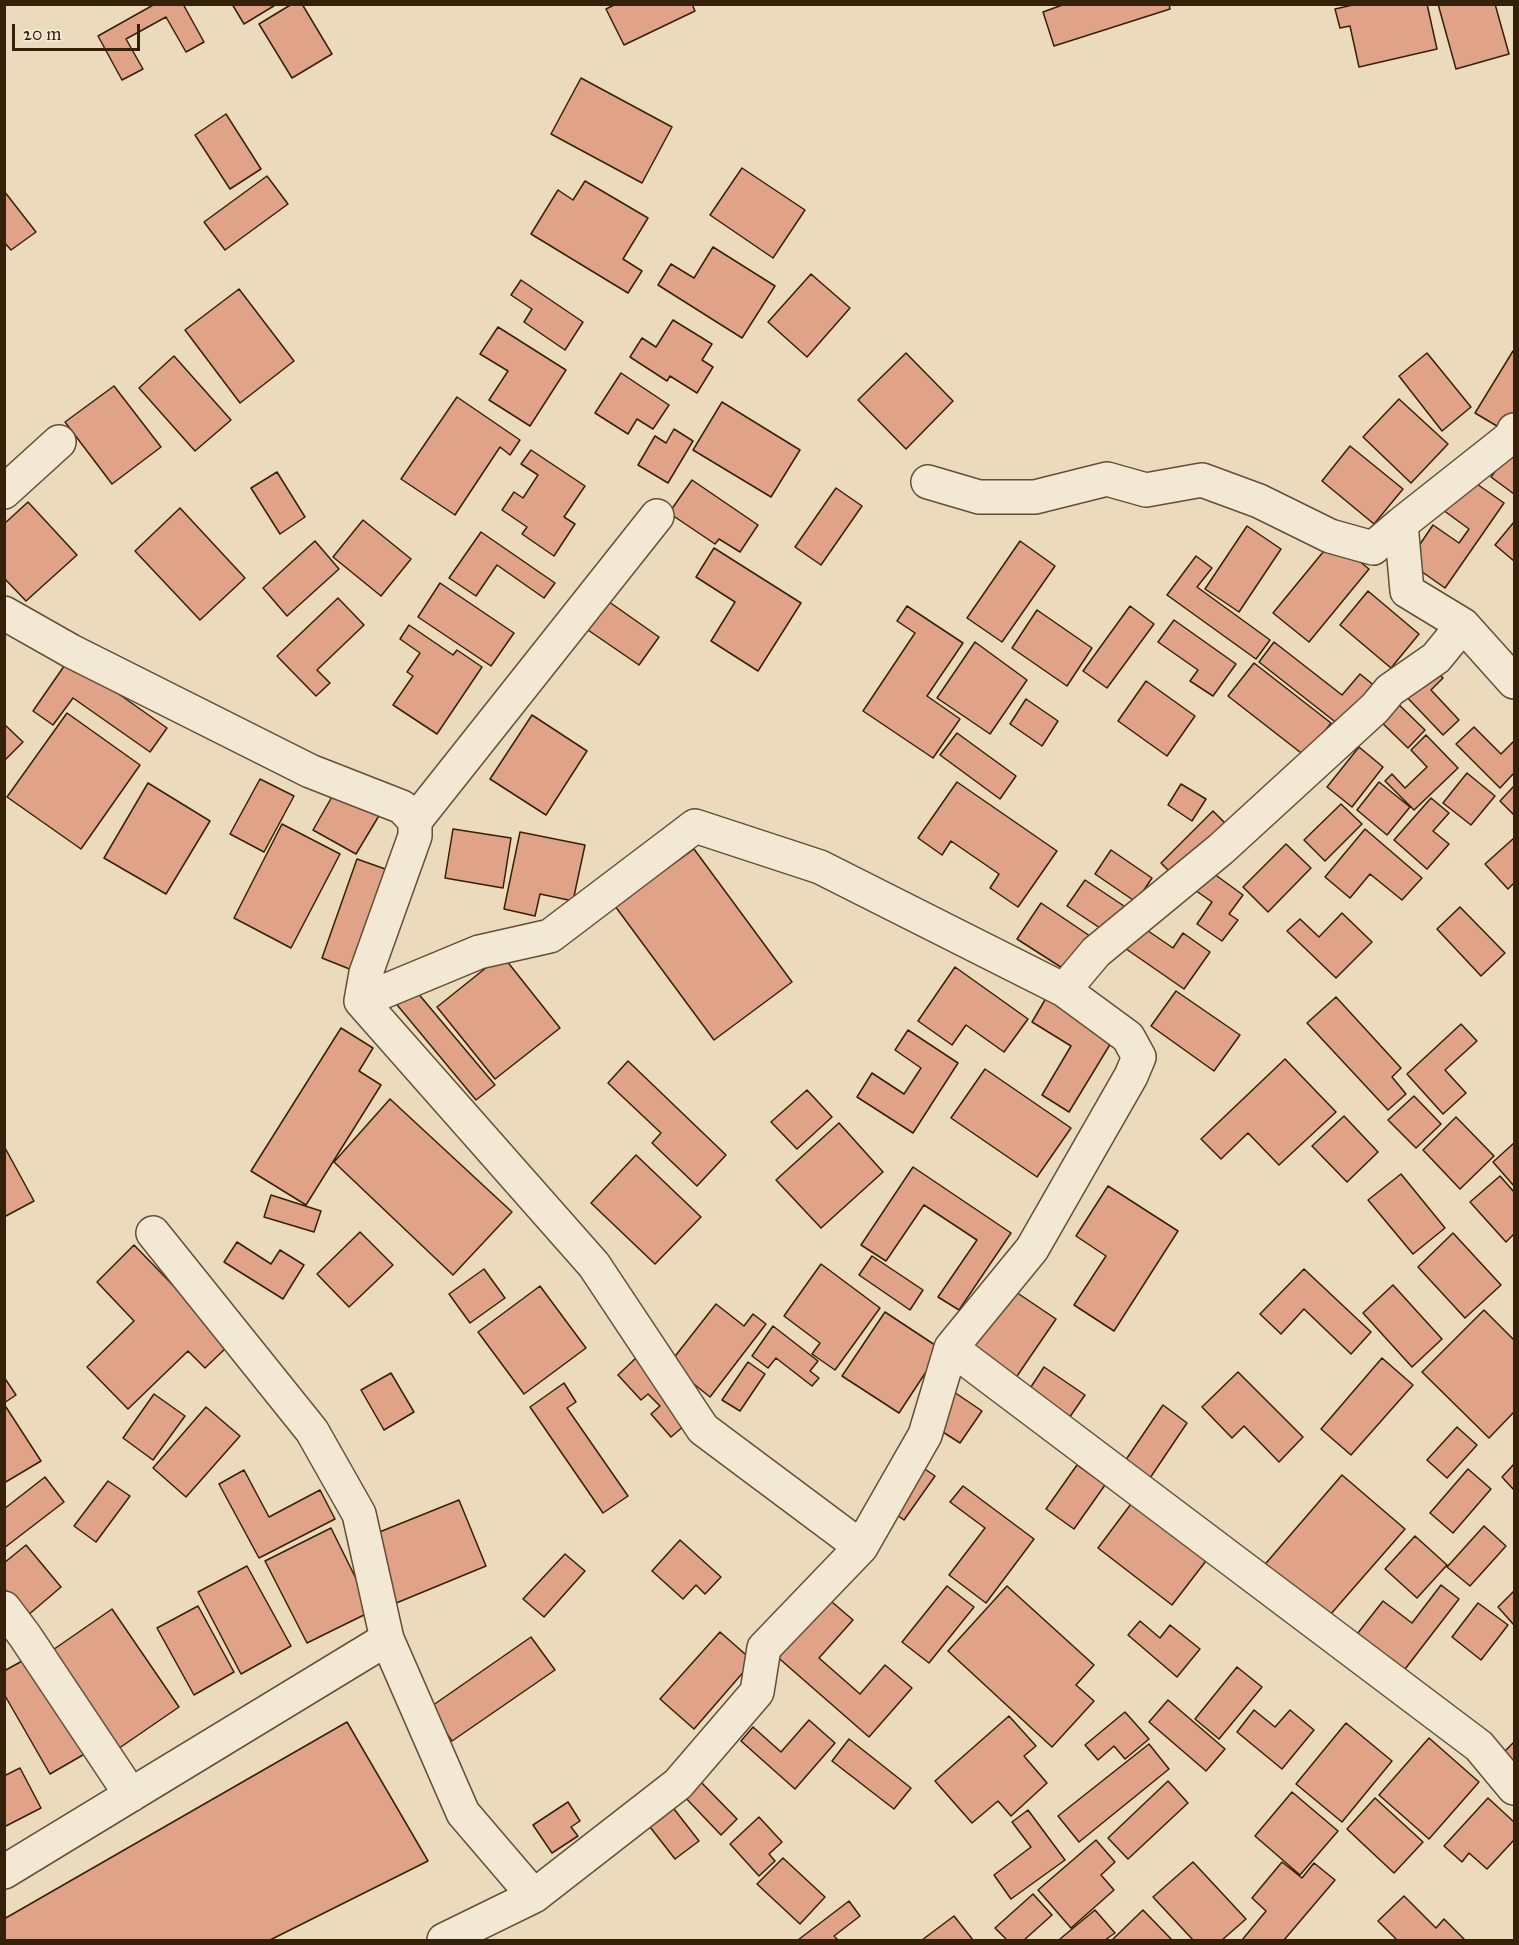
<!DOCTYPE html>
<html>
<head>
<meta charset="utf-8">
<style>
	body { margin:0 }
	#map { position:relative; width:1519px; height:1945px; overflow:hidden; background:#ebdbbc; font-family:"IM FELL Great Primer",serif }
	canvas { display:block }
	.frame { position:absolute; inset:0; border:6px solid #35200a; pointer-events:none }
	.scale { position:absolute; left:12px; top:24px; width:128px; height:27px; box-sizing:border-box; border:3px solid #35200a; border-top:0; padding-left:8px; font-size:18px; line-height:21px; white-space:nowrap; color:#35200a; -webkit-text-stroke:4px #f2e8d3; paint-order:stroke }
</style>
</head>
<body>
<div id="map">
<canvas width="1519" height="1945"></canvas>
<div class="frame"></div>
<div class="scale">20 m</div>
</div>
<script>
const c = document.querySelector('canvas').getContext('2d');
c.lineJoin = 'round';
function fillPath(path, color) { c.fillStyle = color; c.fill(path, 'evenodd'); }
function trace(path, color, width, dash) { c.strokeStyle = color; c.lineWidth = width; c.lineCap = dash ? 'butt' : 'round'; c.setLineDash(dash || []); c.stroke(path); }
const building = new Path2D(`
	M155,4h28l21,38 -18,10 -20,-35 -40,22 17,30 -21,11 -24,-44z
	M232,4h45l-33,20z
	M292,4h10l30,50 -40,24 -33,-54z
	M616,4h76l3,7 -71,34 -18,-36z
	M1065,4h104l1,5 -116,37 -11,-34z
	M1357,4h70l10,45 -78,18 -9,-41 -10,2 -5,-19z
	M1438,4h57l14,50 -53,15z
	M581,78l91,49 -30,56 -91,-49z
	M226,114l35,55 -31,20 -35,-54z
	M742,168l63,42 -32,48 -63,-43z
	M267,176l21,28 -63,46 -21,-28z
	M585,181l63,37 -25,41 19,12 -14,22 -97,-59 27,-44 15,10z
	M4,191l32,41 -25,18 -7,-8z
	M713,247l62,39 -33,52 -84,-53 13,-21 23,14z
	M811,274l39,34 -43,49 -39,-35z
	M521,280l62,42 -18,28 -41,-28 8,-13 -21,-14z
	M239,289l55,72 -54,42 -55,-73z
	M673,320l39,24 -10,16 11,7 -16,26 -27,-17 -3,5 -37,-24 12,-19 14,9z
	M498,327l68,43 -36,56 -41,-26 19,-29 -28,-17z
	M1513,351l1,1v67l-7,13 -32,-19z
	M906,353l47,48 -47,48 -48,-49z
	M1427,353l44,54 -29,24 -43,-55z
	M174,356l57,64 -36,31 -56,-63z
	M621,373l48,32 -16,24 -16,-10 -9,15 -33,-21z
	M114,386l47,61 -49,37 -47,-62z
	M457,397l63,43 -10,15 -10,-8 -45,68 -54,-36z
	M1399,399l49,45 -37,39 -48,-46z
	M722,402l78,48 -29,47 -78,-47z
	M674,429l19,12 -25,42 -30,-18 17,-29 11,7z
	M1350,446l53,43 -29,35 -52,-43z
	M1513,447l1,2v45l-23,-17z
	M531,450l54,36 -21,31 11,7 -21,32 -32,-22 5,-7 -25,-17 12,-18 9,6 15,-23 -17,-11z
	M277,472l28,45 -25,17 -29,-46z
	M1467,477l37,26 -59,85 -37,-26 25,-37 26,18 10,-14 -26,-19z
	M692,480l66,45 -18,27 -21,-13 -4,5 -46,-31z
	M836,488l26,18 -41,59 -26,-18z
	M28,502l49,53 -51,46 -22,-23v-54z
	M180,508l65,70 -45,42 -65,-69z
	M363,520l48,39 -30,37 -48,-39z
	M1514,522v39l-19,-16z
	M1247,526l34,23 -42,63 -34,-23z
	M481,532l74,51 -11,15 -47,-33 -21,31 -27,-18z
	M1333,540l36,29 -60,73 -36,-29z
	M315,541l24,28 -52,47 -24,-28z
	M1020,541l35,25 -53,76 -35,-24z
	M714,548l87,55 -43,68 -47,-30 24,-39 -39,-25z
	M1196,556l16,12 -15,19 73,53 -14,19 -89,-64z
	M440,583l74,50 -23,33 -73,-49z
	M1368,591l51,43 -28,34 -51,-43z
	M338,598l26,27 -47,45 13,13 -14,13 -39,-40z
	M605,599l54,38 -20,28 -54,-37z
	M907,606l56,37 -36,53 33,23 -27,39 -70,-47 52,-78 -18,-12z
	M1130,606l24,18 -47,64 -24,-17z
	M1037,610l55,38 -25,38 -55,-38z
	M1174,620l62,44 -23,32 -23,-15 8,-11 -40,-28z
	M409,625l44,30 4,-5 25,17 -45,67 -44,-29 20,-29 -6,-4 13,-19 -20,-14z
	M975,642l52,38 -37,54 -53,-36z
	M1274,642l68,53 18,-21 16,13 -33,41 -84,-66z
	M69,659l98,69 -17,24 -77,-54 -20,27 -20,-14z
	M1254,663l77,60 -26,33 -77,-60z
	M1430,663l13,15 -12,12 28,30 -16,15 -42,-44z
	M1146,681l49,35 -28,40 -49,-35z
	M1026,699l32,22 -16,25 -32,-22z
	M1394,700l31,30 -17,18 -32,-31z
	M67,713l73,52 -59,84 -74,-52z
	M532,715l55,36 -41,64 -56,-36z
	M4,724l19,18 -19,19z
	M1474,727l27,27 13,-13v32l-14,15 -44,-44z
	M957,733l59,43 -16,23 -60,-44z
	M1426,735l32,33 -44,42 -29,-29 7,-7 13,14 22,-21 -16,-17z
	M1359,747l24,20 -31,40 -25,-20z
	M1467,773l28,23 -24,29 -28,-22z
	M260,779l34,17 -30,56 -34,-18z
	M957,782l100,69 -39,56 -28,-19 9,-14 -48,-33 -9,14 -24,-17z
	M1379,782l31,25 -23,28 -30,-25z
	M148,783l62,38 -44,73 -62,-36z
	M1181,784l25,15 -14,22 -24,-16z
	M1514,786v29l-14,-14z
	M337,788l43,26 -24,40 -43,-24z
	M1431,798l18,15 -16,18 16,13 -22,25 -33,-29z
	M1341,804l21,20 -37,37 -21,-21z
	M1213,811l14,14 -52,52 -14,-14z
	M282,824l58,30 -49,94 -57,-30z
	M453,829l58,9 -8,50 -58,-10z
	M1365,829l57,49 -20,22 -32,-26 -20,24 -25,-21z
	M520,832l65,13 -12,56 -33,-7 -5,22 -31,-7z
	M1514,838v45l-6,6 -23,-25z
	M1286,844l25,24 -43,44 -25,-25z
	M694,849l98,133 -78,58 -99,-134z
	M1111,850l41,28 -16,24 -41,-28z
	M357,859l31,11 -36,100 -30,-12z
	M1206,868l37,27 -14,19 9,6 -16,21 -25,-17 15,-22 -20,-14z
	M1085,880l45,30 -18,26 -45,-30z
	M1041,903l49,33 -23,35 -50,-32z
	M1460,907l45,46 -24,23 -44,-47z
	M1342,913l30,29 -36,36 -49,-47 13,-12 19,18z
	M1135,922l38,26 10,-15 27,19 -26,37 -65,-45z
	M502,955l58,73 -65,51 -58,-72z
	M955,967l73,52 -24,33 -38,-27 -14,20 -34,-24z
	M411,985l84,100 -19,15 -83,-100z
	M1176,991l64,44 -26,36 -63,-45z
	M1049,993l68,40 -48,79 -27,-17 29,-49 -39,-24z
	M1336,997l65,71 -9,9 14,17 -18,16 -81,-87z
	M1461,1024l16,17 -32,29 21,23 -23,21 -36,-40z
	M341,1028l32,20 -14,23 22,14 -75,120 -55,-34z
	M908,1030l50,33 -45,70 -56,-36 15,-24 32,21 17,-26 -26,-18z
	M1285,1059l51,53 -57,53 -31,-32 -27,26 -20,-20z
	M628,1061l98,94 -29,31 -45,-43 9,-10 -53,-50z
	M985,1069l86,59 -34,49 -86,-59z
	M807,1090l25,27 -35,32 -26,-27z
	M1414,1096l27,28 -25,24 -28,-28z
	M390,1099l122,113 -59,63 -119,-113z
	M1344,1116l34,36 -31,30 -35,-36z
	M1456,1117l38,39 -34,33 -37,-39z
	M839,1123l44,49 -62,56 -45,-48z
	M1514,1143v43l-21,-24z
	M4,1146l30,55 -30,16z
	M636,1155l65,62 -46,47 -64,-61z
	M913,1167l98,66 -52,77 -21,-13 39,-57 -53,-35 -38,56 -25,-16z
	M1401,1174l44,54 -32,26 -45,-54z
	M1500,1176l14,16v42l-8,8 -36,-40z
	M1108,1186l70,45 -64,100 -40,-26 32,-49 -30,-20z
	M271,1195l50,16 -7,21 -50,-15z
	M360,1232l33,33 -44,42 -32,-33z
	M1453,1233l48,52 -36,33 -47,-51z
	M237,1242l34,22 9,-14 24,15 -21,34 -59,-37z
	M134,1245l96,99 -25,24 -17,-17 -60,58 -41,-42 47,-46 -37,-39z
	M872,1256l51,34 -13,20 -51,-35z
	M821,1264l59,44 -45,62 -23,-16 8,-11 -36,-27z
	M484,1269l21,29 -35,25 -21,-29z
	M1304,1269l67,63 -20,22 -47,-45 -23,25 -21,-20z
	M1393,1285l49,54 -30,28 -49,-54z
	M540,1286l46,62 -62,46 -46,-62z
	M1007,1286l49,33 -41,60 -48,-33z
	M716,1304l28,22 9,-12 13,10 -56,73 -41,-33z
	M1484,1310l30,30v72l-25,26 -67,-66z
	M885,1312l56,37 -42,64 -57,-37z
	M773,1326l45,35 -8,10 9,7 -7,8 -36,-28 -8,10 -16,-12z
	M637,1357l55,62 -21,18 -20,-23 9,-8 -12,-12 -7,6 -23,-25z
	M1382,1358l31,27 -62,70 -30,-26z
	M748,1362l17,12 -25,37 -18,-11z
	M1044,1367l41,28 -18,26 -40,-28z
	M1238,1372l65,65 -24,25 -35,-36 -12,12 -30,-31z
	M391,1373l23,39 -30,18 -23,-40z
	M4,1377l12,18 -12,8z
	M564,1383l12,19 -9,6 61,88 -25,17 -73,-106z
	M954,1392l28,19 -22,32 -28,-18z
	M154,1394l31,22 -32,44 -30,-22z
	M4,1404l37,57 -37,22z
	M1163,1405l24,18 -43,64 -25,-17z
	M206,1407l34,29 -54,61 -33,-29z
	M1457,1427l20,18 -30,33 -20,-18z
	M916,1463l19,13 -31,44 -18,-13z
	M1514,1464v26l-12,-13z
	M1077,1465l28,20 -31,44 -28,-20z
	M1468,1469l23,20 -38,44 -23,-20z
	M244,1470l25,47 51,-27 15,29 -76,39 -40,-74z
	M1342,1475l63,54 -82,94 -62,-54z
	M45,1477l19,25 -60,46v-39z
	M108,1481l22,15 -34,46 -22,-16z
	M963,1486l71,53 -48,64 -37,-28 36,-47 -35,-26z
	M459,1500l27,66 -97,40 -12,-73z
	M1134,1500l75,57 -37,48 -74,-57z
	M1484,1526l22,20 -36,40 -23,-19z
	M331,1528l41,83 -65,32 -42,-82z
	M1415,1536l32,29 -30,33 -32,-29z
	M680,1540l41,37 -16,17 -9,-9 -13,14 -31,-28z
	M26,1545l35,42 -34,29 -23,-28v-25z
	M565,1554l20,17 -41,46 -21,-18z
	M247,1566l44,80 -50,28 -43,-82z
	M1441,1585l18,14 -57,74 -48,-35 29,-37 29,22z
	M947,1586l27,21 -45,56 -27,-21z
	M1007,1586l87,79 -18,20 18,16 -42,46 -104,-96z
	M1514,1591v34l-16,-18z
	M825,1596l28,24 -34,38 41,36 25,-29 27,23 -43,49 -95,-83z
	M1478,1603l30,22 -27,35 -29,-23z
	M198,1606l36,66 -40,23 -37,-67z
	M112,1609l67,98 -64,44 -68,-97z
	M1140,1621l20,17 10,-13 30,24 -23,28 -49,-42z
	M720,1632l33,29 -59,68 -34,-30z
	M531,1637l24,33 -103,71 -23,-33z
	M33,1655l55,97 -38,22 -46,-80v-23z
	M1237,1667l25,20 -43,52 -24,-20z
	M1168,1700l57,49 -19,22 -57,-49z
	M1254,1710l21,17 15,-17 24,20 -32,39 -45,-37z
	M1125,1712l24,27 -24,20 -11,-13 -16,14 -13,-15z
	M1009,1716l27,30 -12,10 23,27 -36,33 -13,-15 -26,22 -37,-42z
	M809,1720l26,23 -40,46 -54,-48 12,-14 28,25z
	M347,1722l81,139 -158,79h-266v-21z
	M1346,1723l46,38 -50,61 -46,-38z
	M1429,1738l50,44 -50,57 -50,-44z
	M849,1739l62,49 -17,21 -62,-48z
	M1514,1742v35l-17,-18z
	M1149,1744l20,25 -90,73 -21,-26z
	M20,1768l21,40 -37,19v-51z
	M696,1777l41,42 -16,16 -41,-43z
	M1168,1781l20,22 -60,56 -20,-21z
	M1292,1792l46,39 -38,44 -45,-39z
	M1375,1798l48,44 -29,31 -47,-44z
	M1488,1798l26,24v18l-27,29 -18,-16 -7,9 -18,-16z
	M667,1800l32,41 -24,18 -32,-41z
	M568,1802l12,19 -9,6 7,9 -26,17 -19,-28z
	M1028,1810l37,50 -54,39 -17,-24 37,-28 -19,-25z
	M759,1817l23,25 -13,12 6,7 -16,15 -29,-32z
	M1096,1840l19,22 -14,13 13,15 -43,38 -33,-38z
	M783,1858l42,39 -25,27 -43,-40z
	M1193,1862l53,57 -24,21h-29l-40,-43z
	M1282,1862l20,16 12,-15 21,17 -51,60h-42l24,-29 -14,-13z
	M1033,1894l19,21 -28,25h-17l-12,-12z
	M1404,1896l32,32 8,-9 21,21h-68l-19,-19z
	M849,1901l11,15 -26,20 4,4h-40z
	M1095,1910l20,23 -10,7h-44l-1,-1z
	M1143,1910l29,30h-58l-1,-1z
	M954,1916l19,24h-51z`);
fillPath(building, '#e1a387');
trace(building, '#35200a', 1.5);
const street = new Path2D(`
	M928,482l51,15h56l72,-18 39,11 56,-10 57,21 71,35 43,12 28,-24
	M4,492l55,-50
	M4,613l67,38 239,120 92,36 13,14v15l-49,137 -5,28 233,264 109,164 158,118
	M1463,625l51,57
	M415,821l242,-305
	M361,1001l118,-49 71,-16 145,-110 125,41 244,123
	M153,1233l159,198 47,83 28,125 76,174 71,83
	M951,1348l528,398 35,42
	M4,1608l21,28 106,159
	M4,1872l383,-233
	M444,1940l90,-44 144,-112 79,-92 7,-44 97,-101 64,-112 26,-87 81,-99 99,-173 8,-19 -11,-20 -64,-47 32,-38 125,-103 154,-141 15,-18 46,-32 27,-33 -56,-34 -6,-67 110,-87 3,-7`);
trace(street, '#624f36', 36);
trace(street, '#f2e8d3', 33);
</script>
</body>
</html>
